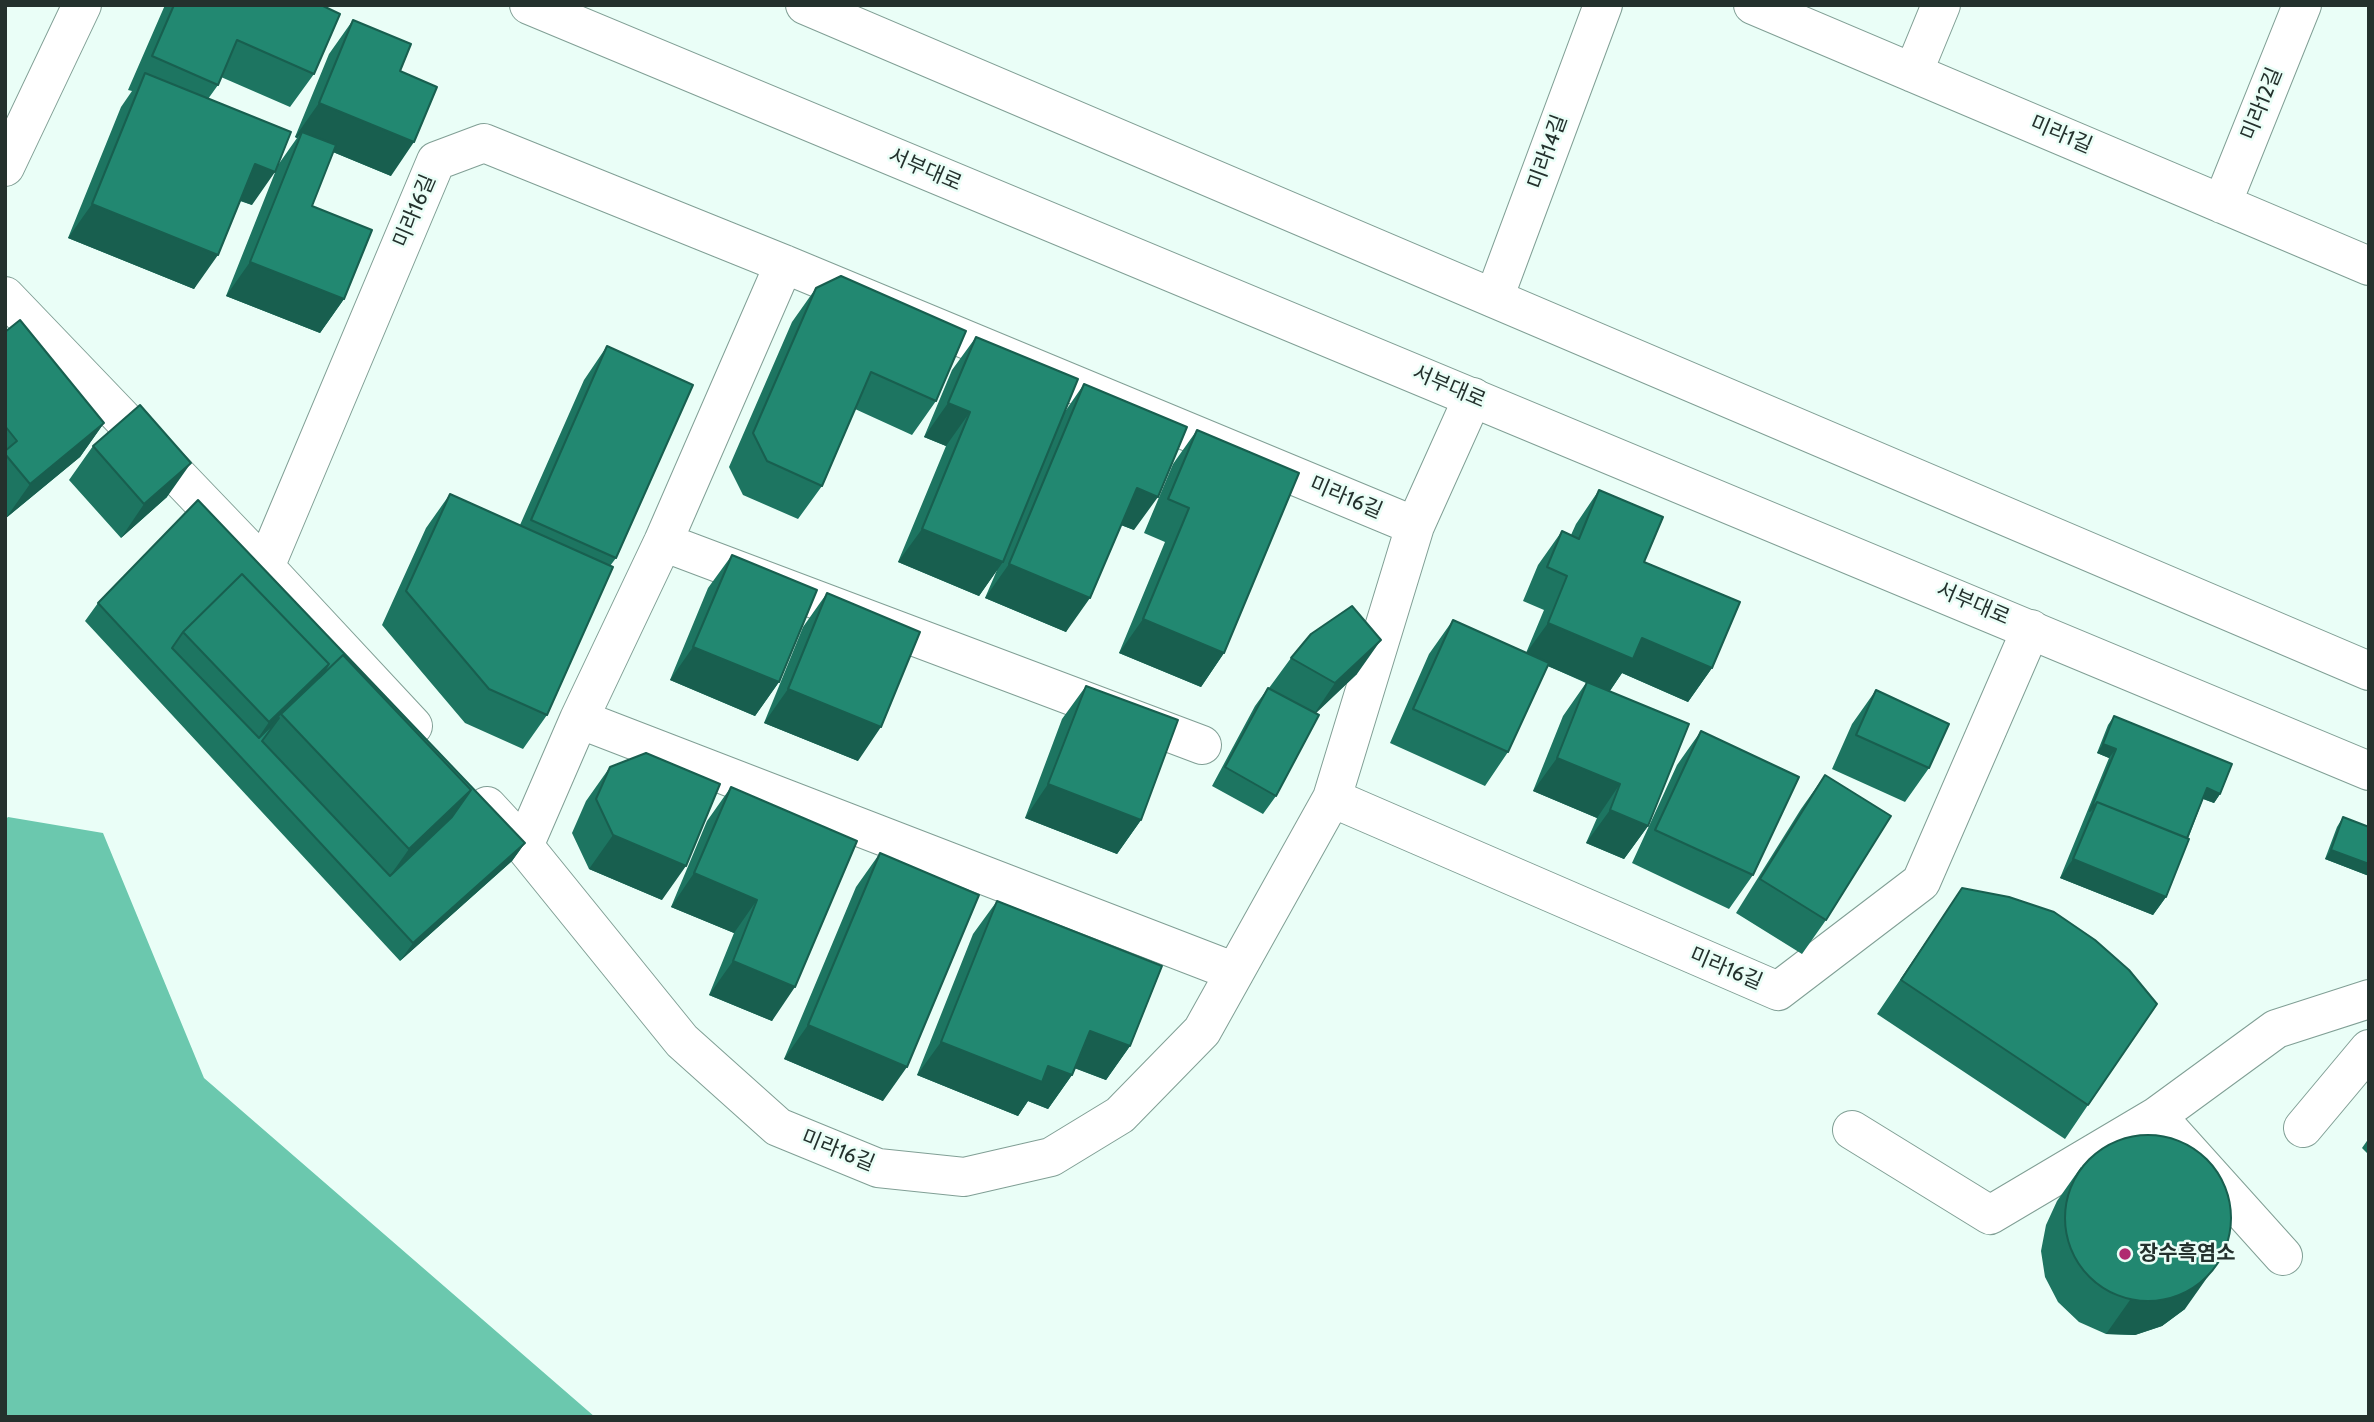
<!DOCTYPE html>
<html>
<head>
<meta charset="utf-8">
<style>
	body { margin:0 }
	#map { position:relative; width:2374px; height:1422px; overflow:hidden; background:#eafef7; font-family:Cabin,sans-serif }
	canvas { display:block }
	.frame { position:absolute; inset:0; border:7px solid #24312d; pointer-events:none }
</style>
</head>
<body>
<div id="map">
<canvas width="2374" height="1422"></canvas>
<div class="frame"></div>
</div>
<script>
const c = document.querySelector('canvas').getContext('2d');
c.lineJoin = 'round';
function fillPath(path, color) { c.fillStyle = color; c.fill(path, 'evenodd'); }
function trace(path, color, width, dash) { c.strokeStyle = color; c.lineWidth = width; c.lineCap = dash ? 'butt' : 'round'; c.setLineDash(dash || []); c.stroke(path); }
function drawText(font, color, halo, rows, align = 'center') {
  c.font = font + ' Cabin,"Noto Sans KR",sans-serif'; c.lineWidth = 5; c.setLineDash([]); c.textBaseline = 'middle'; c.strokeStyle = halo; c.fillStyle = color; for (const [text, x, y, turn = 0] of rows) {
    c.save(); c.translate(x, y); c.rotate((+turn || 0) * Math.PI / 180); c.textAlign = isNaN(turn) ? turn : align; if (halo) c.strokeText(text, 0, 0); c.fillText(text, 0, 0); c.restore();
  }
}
fillPath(new Path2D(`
	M8,817l95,16 101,245 391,339h-590v-597z`), '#6bc8ae');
const minor = new Path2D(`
	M1753,5l616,261
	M1913,73l28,-68
	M5,167l77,-162
	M2222,204l80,-199
	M5,296l260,271 148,159
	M1494,298l109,-293
	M1415,526l58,-129
	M663,542l539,203
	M265,567l171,-406 48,-18 300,121 631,262 -83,272 -130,233 -82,84 -69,42 -87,20 -86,-9 -100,-41 -96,-86 -158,-195 -37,-40
	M579,719l656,253
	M1332,798l446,193 143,-109 110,-253
	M524,846l55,-127 84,-177 121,-278
	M2157,1116l126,140
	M2303,1128l66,-79
	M1852,1130l138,85 167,-99 119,-87 93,-30`);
const secondary = new Path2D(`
	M529,5l1840,766
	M805,5l1564,666`);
trace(minor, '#809f95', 40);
trace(secondary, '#809f95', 40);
trace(minor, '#fff', 38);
trace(secondary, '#fff', 38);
fillPath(new Path2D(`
	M165,5h156l-7,69 -24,33 -69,-30 -3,8 -10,14 44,106 -12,-4 -46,88 -126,-51 53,-131 11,-16 -4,-1z
	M353,20l47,51 -9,105 -58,-24 -21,54 32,93 -24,34 -94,-37 52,-131 19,-27 -2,-1 34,-83z
	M816,288l120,113 -24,34 -57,-26 -33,77 -24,33 -55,-24 -14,-28 63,-145z
	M5,332l99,91 -24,34 -74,61 -1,-1z
	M976,337l88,76 20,-29 50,146 -13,-5 -55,107 -81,-34 12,-28 -18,26 -81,-34 48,-116 -22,-9 28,-67z
	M607,346l9,212 -6,8 -63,149 -24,34 -58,-26 -83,-98 44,-97 24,-34 70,31 64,-145z
	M1197,430l27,223 -23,34 -82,-34 46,-111 -21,-9 29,-69z
	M93,446l74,51 -46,41 -52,-58z
	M1599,490l113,178 -24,34 -66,-29 -12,18 38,135 -24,33 -38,-16 11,-25 -64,-27 30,-75 23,-33 -38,-17 -40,86 -23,34 -95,-43 39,-89 24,-34 73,33 18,-43 -21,-9 15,-36 24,-34 9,4 5,-11z
	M198,500l327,343 -13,18 -112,100 -315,-340 13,-18z
	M732,555l47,127 -24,34 -85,-36 38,-92z
	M827,593l31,168 -94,-38 39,-96z
	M1291,658l66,16 -42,39 -39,83 -13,18 -51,-28 43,-80 13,-18h1z
	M1086,686l55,134 -24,34 -92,-36 37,-99z
	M1876,690l53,78 -24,34 -73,-33 20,-45z
	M2114,716l106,78 -6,9 -11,-4 -37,98 -13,18 -93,-37 49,-120 -12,-5 11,-28z
	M1701,731l52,144 -24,34 -97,-46 45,-98z
	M610,767l52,133 -73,-31 -17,-36 14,-32z
	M1825,775l1,145 -24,34 -66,-41 65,-104z
	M731,787l126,54 -85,180 -63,-26 25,-62 -63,-26 36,-86z
	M2343,817l26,10v49l-44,-17 12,-32z
	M880,853l3,248 -99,-42 72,-172z
	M1962,888l126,217 -23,34 -188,-125z
	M997,901l133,145 -24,34 -31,-12 -3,7 -24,34 -20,-8 -10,15 -101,-41 56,-141z
	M2369,1138v17l-7,-7z
	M2081,1167l104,142 -23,17 -27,9 -29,-1 -27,-12 -21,-20 -13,-25 -4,-26 5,-26 11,-24z`), '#1d7561');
fillPath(new Path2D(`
	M319,103l95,39 -23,34 -92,-38 3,-6 -5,6 -2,-1z
	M255,164l20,8 -23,33 -21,-8z
	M92,204l126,51 -24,34 -126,-51z
	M250,262l94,37 -24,34 -94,-37z
	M948,403l22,9 -24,34 -22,-9z
	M104,423l-24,34 -74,61 24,-34z
	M191,463l-24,34 -46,41 23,-34z
	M1137,488l21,9 -24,33 -21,-8z
	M922,529l81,33 -24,34 -81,-34z
	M1009,564l81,34 -24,34 -81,-34z
	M1143,619l81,34 -23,34 -82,-34z
	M1548,623l94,15 70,30 -24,34 -66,-29 -13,19 -85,-36z
	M1381,640l-24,34 -45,43 23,-34z
	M693,647l86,35 -24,34 -85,-36z
	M329,664l-24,34 -24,16 -15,22 -20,20 23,-34z
	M788,689l93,38 -23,34 -94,-38z
	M2103,744l13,5 -7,9 -12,-5z
	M1557,758l63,26 -23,34 -64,-27z
	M1048,784l93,36 -24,34 -92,-36z
	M2207,788l13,6 -6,9 -13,-5z
	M471,790l-32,45 -62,59 32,-45z
	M1610,810l38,16 -24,33 -38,-16z
	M613,835l73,31 -24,34 -73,-31z
	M525,843l-13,18 -112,100 13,-18z
	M2331,850l38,14v12l-44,-17z
	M2073,859l93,38 -13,18 -93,-37z
	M694,873l63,27 -23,33 -63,-26z
	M733,961l62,26 -23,34 -63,-26z
	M808,1025l99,42 -24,34 -99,-42z
	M1090,1031l40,15 -24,34 -40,-15z
	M941,1042l107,24 24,9 -24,34 -20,-8 -10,15 -101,-41z
	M2209,1275l-24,34 -23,17 -27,9 -29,-1 24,-34z`), '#185f4f');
const building = new Path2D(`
	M174,5h147l19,9 -26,60 -77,-34 -19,45 -66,-29z
	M353,20l58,24 -11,27 37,16 -23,55 -95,-39z
	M145,73l146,59 -16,40 -20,-8 -37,91 -126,-51z
	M302,132l34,13 -24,61 60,24 -28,69 -94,-37z
	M841,276l125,55 -30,70 -65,-29 -49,114 -55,-25 -14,-28 63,-145z
	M20,320l84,103 -74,61 -25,-30v-3l12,-10 -12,-15v-94z
	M976,337l102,42 -75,183 -81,-33 48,-117 -22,-9z
	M607,346l86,39 -77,173 -85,-38z
	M1084,384l103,43 -29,70 -21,-9 -47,110 -81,-34z
	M140,405l51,58 -47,41 -51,-58z
	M1197,430l102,43 -75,180 -81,-34 46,-111 -21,-9z
	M1599,490l64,27 -19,45 96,40 -28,66 -70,-30 -9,21 -85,-36 19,-47 -20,-9 15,-36 17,8z
	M450,494l163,73 -66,148 -58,-26 -83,-98z
	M198,500l327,343 -112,100 -315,-340zM242,574l87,90 -10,14 24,-23 128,135 -19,27 -62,59 -128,-135 17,-23 -20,20 -87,-90 11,-16z
	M732,555l85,35 -38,92 -86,-35z
	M242,574l87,90 -60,58 -86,-90z
	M827,593l93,39 -39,95 -93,-38z
	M1352,606l29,34 -46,43 -44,-25 20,-24z
	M1453,620l96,43 -41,89 -95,-43z
	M343,655l128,135 -62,59 -128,-135z
	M1587,682l102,42 -41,102 -38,-16 10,-26 -63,-26z
	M1086,686l92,34 -37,100 -93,-36z
	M1268,688l51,27 -43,81 -51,-29z
	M1876,690l73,34 -20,44 -73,-33z
	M2114,716l118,48 -12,30 -13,-6 -20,50 -90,-36 -7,9 26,-62 -13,-5z
	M1701,731l98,46 -46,98 -98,-45z
	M646,753l74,31 -34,82 -73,-31 -17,-36 14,-32z
	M1825,775l66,41 -65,104 -66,-41z
	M731,787l126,54 -62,146 -62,-26 24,-61 -63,-27z
	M2097,802l92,37 -23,58 -93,-38z
	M2343,817l26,10v37l-38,-14z
	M880,853l99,42 -72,172 -99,-42z
	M1962,888l47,9 45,15 41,28 34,30 28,34 -69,101 -187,-125z
	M997,901l165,65 -32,80 -40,-15 -18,44 -24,-9 -6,16 -101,-40z
	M2065 1218a83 83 0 1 1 166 0a83 83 0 1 1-166 0Z`);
fillPath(building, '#228871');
trace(building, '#185f4f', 2);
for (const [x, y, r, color] of [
	[2125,1254,7,"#b02b70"]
]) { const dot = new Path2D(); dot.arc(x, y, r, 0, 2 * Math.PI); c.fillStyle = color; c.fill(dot); trace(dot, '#eafef7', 2.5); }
drawText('21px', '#24312d', '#eafef7', [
	["미라12길",2262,104,-68],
	["미라1길",2061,135,23],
	["미라14길",1548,152,-70],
	["서부대로",925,170,23],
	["미라16길",415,211,-67],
	["서부대로",1449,387,23],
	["미라16길",1346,498,23],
	["서부대로",1973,604,23],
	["미라16길",1726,969,23],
	["미라16길",838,1151,22]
]);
drawText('bold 21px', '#24312d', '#eafef7', [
	["장수흑염소",2139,1254]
], 'left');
</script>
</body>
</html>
